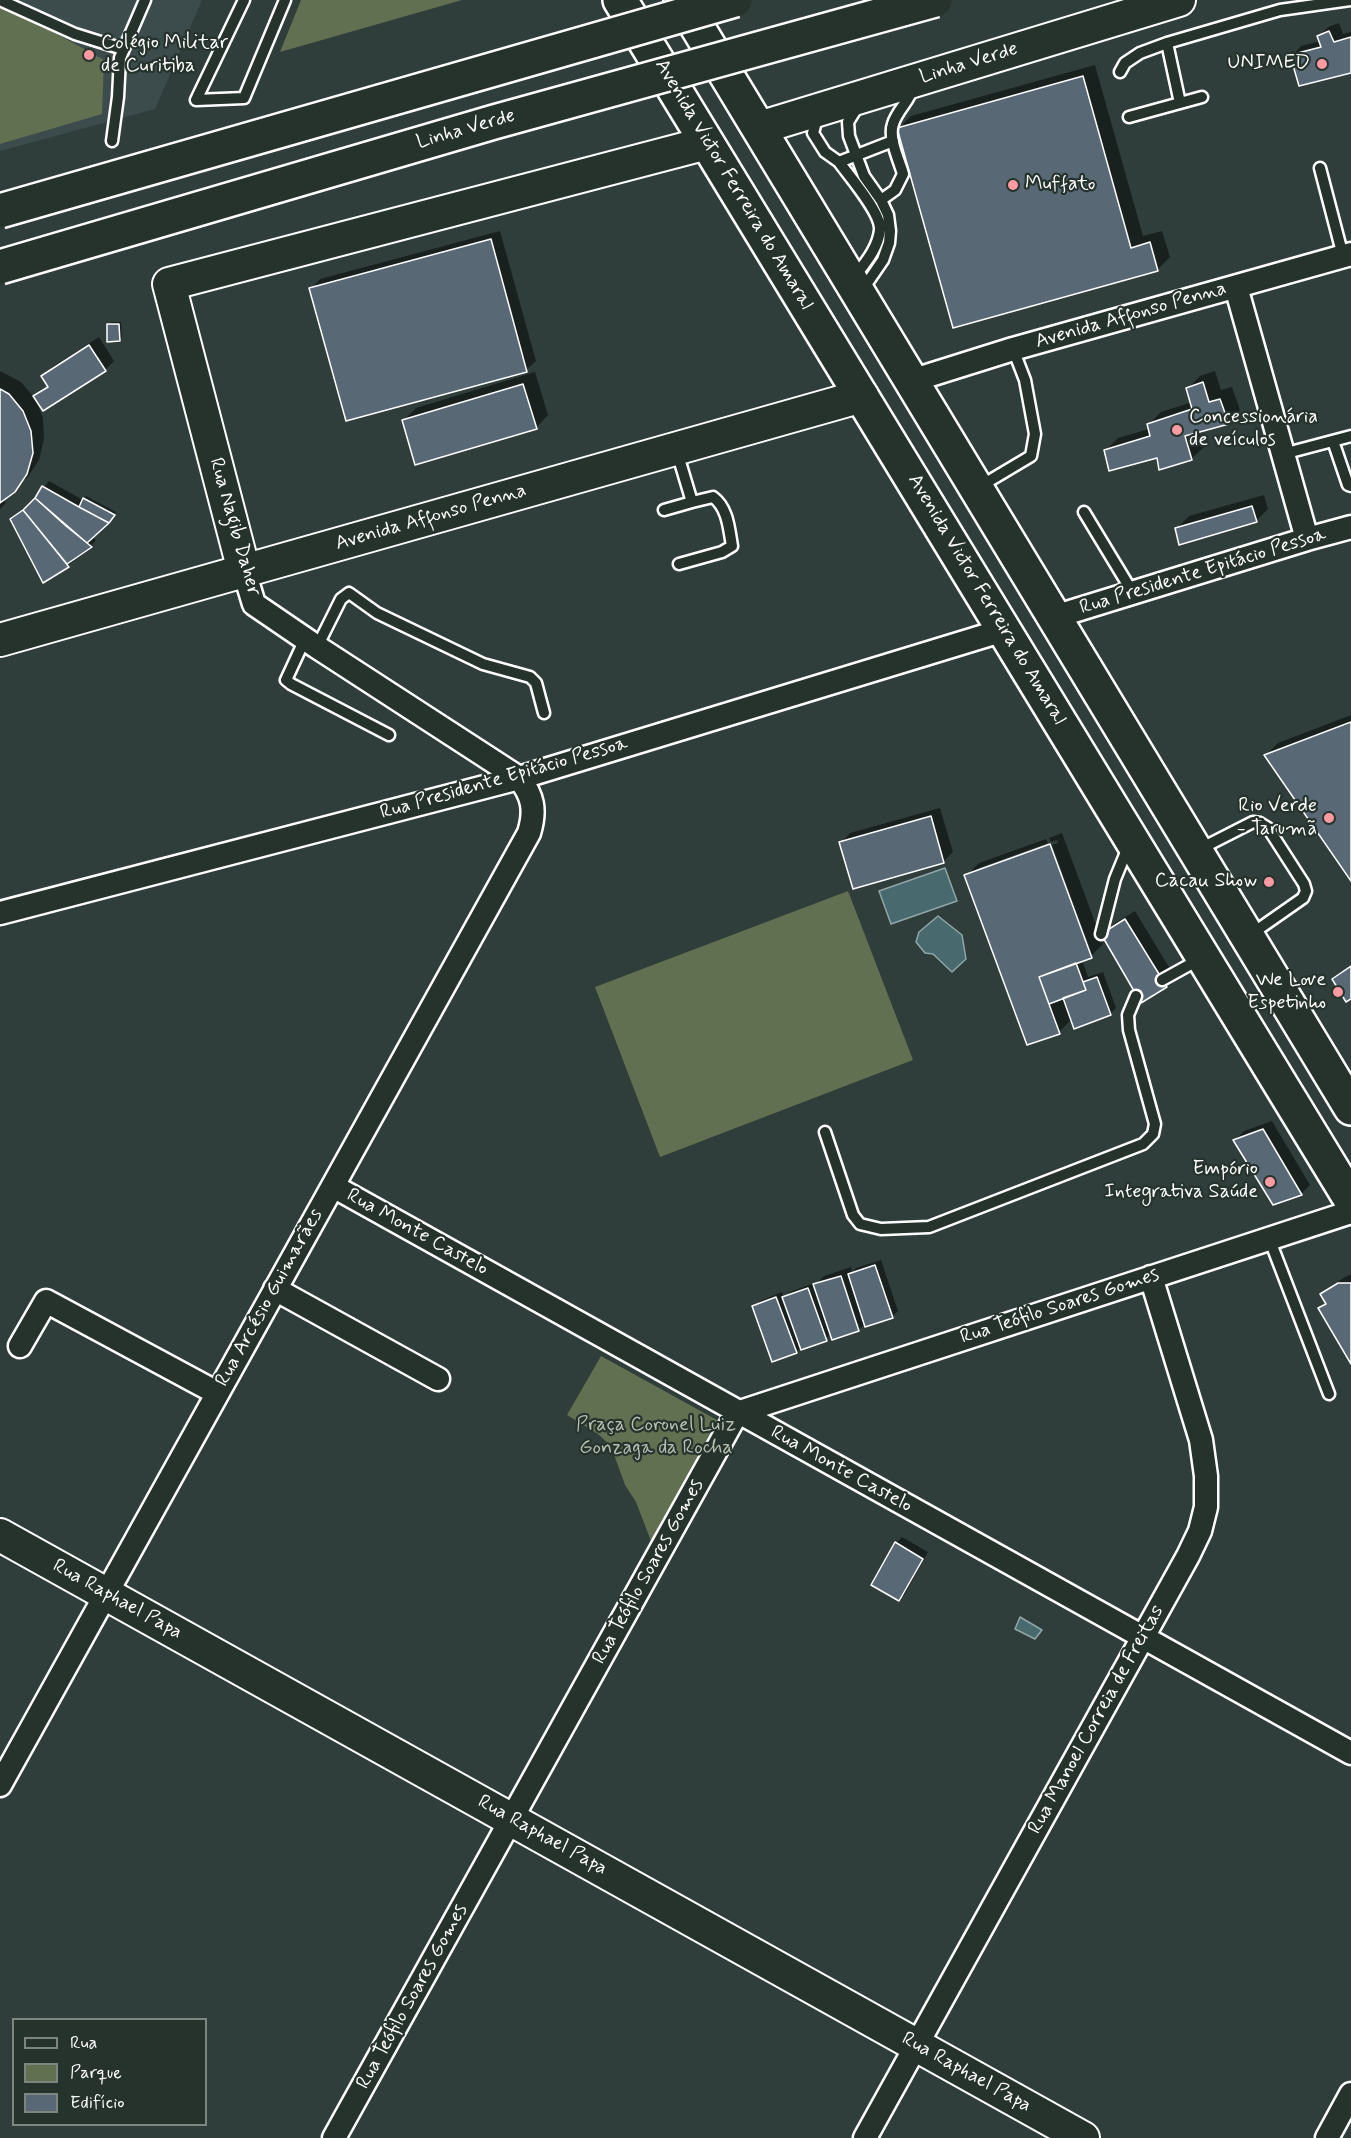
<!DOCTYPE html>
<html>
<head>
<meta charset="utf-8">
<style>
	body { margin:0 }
	#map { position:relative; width:1351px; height:2138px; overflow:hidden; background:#303e3b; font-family:Mynerve,sans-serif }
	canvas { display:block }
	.legend { position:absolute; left:12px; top:2018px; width:195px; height:108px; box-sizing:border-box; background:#26332d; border:2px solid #7d8581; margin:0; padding:8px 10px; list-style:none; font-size:18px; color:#fff }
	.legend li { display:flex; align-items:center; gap:12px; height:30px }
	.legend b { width:30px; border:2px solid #7d8581 }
</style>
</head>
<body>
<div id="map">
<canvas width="1351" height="2138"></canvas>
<ul class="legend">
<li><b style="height:8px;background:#26332d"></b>Rua</li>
<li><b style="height:16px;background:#627052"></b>Parque</li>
<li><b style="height:16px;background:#586875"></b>Edifício</li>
</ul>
</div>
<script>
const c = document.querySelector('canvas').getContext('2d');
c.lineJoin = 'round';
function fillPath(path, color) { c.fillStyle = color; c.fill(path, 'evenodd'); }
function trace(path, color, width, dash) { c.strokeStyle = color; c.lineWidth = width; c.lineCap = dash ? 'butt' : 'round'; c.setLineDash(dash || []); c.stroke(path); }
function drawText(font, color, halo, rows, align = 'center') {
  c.font = font + ' Mynerve,sans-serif'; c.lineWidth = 4.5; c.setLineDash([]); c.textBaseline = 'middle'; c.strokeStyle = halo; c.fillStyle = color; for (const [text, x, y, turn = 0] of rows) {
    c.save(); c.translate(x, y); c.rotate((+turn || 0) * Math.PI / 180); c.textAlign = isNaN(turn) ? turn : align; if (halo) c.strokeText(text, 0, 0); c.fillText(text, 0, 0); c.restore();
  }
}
fillPath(new Path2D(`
	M0,0h202l-47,109 -155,42z`), '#3c4b4c');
fillPath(new Path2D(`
	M301,0h161l-182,52z
	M0,6l26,11 78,43 -2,54 -102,30z
	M848,891l65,169 -253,97 -65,-170z
	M601,1356l116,64 -66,121 -15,-39 -11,-17 -14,-39 -13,-12 -31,-19z`), '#627052');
const water = new Path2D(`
	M945,868l12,33 -66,23 -12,-33z
	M938,916l24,19 4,24 -14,13 -19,-18 -8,-1 -9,-11 3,-10z
	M1020,1617l22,13 -7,9 -20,-10z`);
fillPath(water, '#486a6e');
trace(water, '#91a6a8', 1.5);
fillPath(new Path2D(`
	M1339,23l4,11 8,-2v39l-59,-15 9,-10 20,-5 -2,-5 9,-9z
	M764,60l-6,6 -116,35 -2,-7 29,-16z
	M1095,65l48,171 19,-5 8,26 -13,13 -258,-142 12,-12z
	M500,231l36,130 -10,9 -215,-81 9,-10z
	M111,322h10l1,15 -3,3 -11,-15z
	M99,337l15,24 -9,9 -69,31 7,17 1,21 -5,21 -12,18 -24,21 3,4 -6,6v-138l21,11 13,15 15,-12 -6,-9 9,-9z
	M1215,371l6,19 11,-3 8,23 -12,12 -29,9 5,16 -13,12 -86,-8 13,-13 31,-9 -1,-4 13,-13 31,-10 -4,-14 12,-12z
	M535,372l13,43 -12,13 -133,-7 13,-13z
	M49,481l34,19 3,-4 30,16 -2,5 -22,20 4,3 -5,6 -18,12 1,2 -6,6 -25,14 -25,-66 21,-18 5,-9z
	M1264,495l4,14 -12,12 -80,8 13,-13z
	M1351,715v163l-85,-123 12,-12z
	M940,808l13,44 -9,9 -90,26 -13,-44 9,-10z
	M1062,833l41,111 -12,12 -9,4 6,17 15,-5 13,36 -6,6 -38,5 -13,13 -93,-156 13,-13 67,-24 2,4 -69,25v4l109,80h3l-39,-107 6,-2 -1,-3 -6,2 -2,-4z
	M1135,911l40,66 -9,9 -63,-52 9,-9z
	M1272,1121l38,64 -9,9 -66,-54 9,-9z
	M881,1260l17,51 -6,6 -26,6 -8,7 -27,4 -5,5 -24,7 -6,6 -42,-45 6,-6 22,-9 2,6 6,-6 24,-9 1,2 9,-9 27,-9 1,5 4,-4z
	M1349,1275h2v86l-31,-52 7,-7 -5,-7 10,-10z
	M902,1537l26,15 -23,42 -6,6 -3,-57z`), '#0007');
const building = new Path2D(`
	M1329,31l5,11 17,-5v36l-52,13 -9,-31 31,-8 -4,-11z
	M1083,76l48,172 19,-6 8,29 -205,57 -56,-200z
	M491,239l36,133 -181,49 -37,-133z
	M107,324h12l1,17 -13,1z
	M89,345l17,26 -63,40 -10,-15 15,-9 -7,-11z
	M1203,382l6,20 11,-3 9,25 -44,12 7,24 -33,10 -2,-12 -48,13 -5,-21 46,-14 -3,-12 45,-15 -6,-21z
	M523,384l14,45 -122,36 -13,-45z
	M0,389l9,5 14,17 8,20 2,22 -6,21 -12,18 -15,11z
	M42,486l37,21 30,16 -22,20 -52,-45z
	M35,498l31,28 26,21 -25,17 -44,-54z
	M83,498l32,17 -6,8 -30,-16z
	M1252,506l5,16 -78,23 -4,-17z
	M23,510l46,57 -26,16 -33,-64z
	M1351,722v159l-87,-126z
	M931,816l13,47 -91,26 -14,-47z
	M1050,844l42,114 -53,19 21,57 -33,11 -63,-170z
	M1125,919l42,68 -26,16 -40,-69z
	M1076,963l10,27 -37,14 -10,-27z
	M1351,966v33l-5,3 -14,-23z
	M1097,977l14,38 -37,14 -11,-31 23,-8 -3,-8z
	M1263,1129l39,66 -29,10 -40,-65z
	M875,1265l18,53 -28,9 -17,-53z
	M841,1276l18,55 -27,9 -19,-56z
	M1338,1283h13v81l-33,-56 8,-4 -6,-10z
	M808,1288l19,53 -26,9 -19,-53z
	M776,1297l21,56 -25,9 -20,-56z
	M895,1542l28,17 -24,42 -28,-16z`);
fillPath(building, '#586875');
trace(building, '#fff', 1.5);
const lane = new Path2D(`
	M0,0l75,34 48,15
	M244,0l-48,100 48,-2 41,-98
	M1120,72l5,-9 15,-10 27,-10 113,-33 70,-10
	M1180,103l22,-6
	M858,106l-10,16 1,14 15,40 17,24 7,15 2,16 -1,12 -6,17 -22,32
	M820,114l-3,4 -4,15 12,19 14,10
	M1129,117l51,-14 -13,-60
	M112,141l6,-44 2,-39 25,-58
	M1320,168l23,88
	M881,200l14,-10 8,-16c-4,-14 -15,-36 -10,-50 4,-14 17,-23 20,-37
	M853,279c11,-15 25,-30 27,-49 2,-16 -31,-54 -41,-68l54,-21
	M1333,441l15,44 3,1
	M1283,454l68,-18
	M979,487l52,-31 4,-22 -10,-54 -12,-31
	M664,510l28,-8 -15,-50
	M1084,512l49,81
	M679,564l43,-12 10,-6c-3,-17 -4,-38 -19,-49l-21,5
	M305,639l-19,41 5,4 98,51
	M317,647l24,-48 8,-6 28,20 106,51 47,13 6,6 8,30
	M1200,849l53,-27 7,1 8,5 36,56 2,7 -3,7 -53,37
	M1101,934l14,-55 14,-34
	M1162,980l38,-21
	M825,1132l28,83 7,9 21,5 48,-2 214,-83 10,-10 2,-10 -26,-94 -1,-15 8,-19
	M1269,1238l60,156`);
const street = new Path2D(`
	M1236,287l71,252
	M911,381l102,-32 338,-95
	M1054,617l253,-78 44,-12
	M0,913l519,-135 485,-148
	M333,1186l1018,567
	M275,1289l163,90
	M20,1346l26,-45 171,92
	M0,1785l529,-952c7,-23 4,-37 -10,-55l-202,-131 -63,-43 -10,-33
	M334,2138l403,-725 614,-201
	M865,2138l323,-582 12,-25 6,-24v-31l-5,-36 -50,-163
	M1327,2138l24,-44`);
const secondary = new Path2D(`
	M759,128l420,-128
	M244,571l-75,-287 538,-141
	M0,640l862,-244
	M0,1535l1083,603`);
const highway = new Path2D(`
	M620,0l731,1200
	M681,0l670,1108`);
trace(lane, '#fff', 15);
trace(street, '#fff', 27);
trace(secondary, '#fff', 36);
trace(highway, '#fff', 38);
trace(lane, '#26332d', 10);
trace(street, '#26332d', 22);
trace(secondary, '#26332d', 32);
trace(highway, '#26332d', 33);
const highwayBridge = new Path2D(`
	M0,211l735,-211
	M0,267l494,-145 441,-122`);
trace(highwayBridge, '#fff', 38, []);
trace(highwayBridge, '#26332d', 33);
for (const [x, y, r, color] of [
	[89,55,6,"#ff9aa2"],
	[1322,64,6,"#ff9aa2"],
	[1013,185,6,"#ff9aa2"],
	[1177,430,6,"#ff9aa2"],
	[1329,818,6,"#ff9aa2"],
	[1269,882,6,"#ff9aa2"],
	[1338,992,6,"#ff9aa2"],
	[1270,1182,6,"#ff9aa2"]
]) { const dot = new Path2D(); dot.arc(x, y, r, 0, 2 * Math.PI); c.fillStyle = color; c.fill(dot); trace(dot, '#26332d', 2); }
drawText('20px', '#fff', '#26332d', [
	["Colégio Militar",101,44,"left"],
	["de Curitiba",101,67,"left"],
	["UNIMED",1310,64],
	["Muffato",1025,185,"left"],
	["Concessionária",1189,418,"left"],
	["de veículos",1189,441,"left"],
	["Rio Verde",1317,807],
	["- Tarumã",1317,830],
	["Cacau Show",1257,882],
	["We Love",1326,981],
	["Espetinho",1326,1004],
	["Empório",1258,1170],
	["Integrativa Saúde",1258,1193]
], 'right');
drawText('20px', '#fff', '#26332d', [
	["Linha Verde",969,64,-17],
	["Linha Verde",466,130,-16],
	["Avenida Victor Ferreira do Amaral",733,185,59],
	["Avenida Affonso Penna",1131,316,-16],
	["Avenida Affonso Penna",431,518,-16],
	["Rua Nagib Daher",234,527,74],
	["Rua Presidente Epitácio Pessoa",1203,572,-17],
	["Avenida Victor Ferreira do Amaral",986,600,59],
	["Rua Presidente Epitácio Pessoa",504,779,-16],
	["Rua Monte Castelo",417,1233,29],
	["Rua Arcésio Guimarães",270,1298,-61],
	["Rua Teófilo Soares Gomes",1060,1307,-18],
	["Rua Monte Castelo",841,1470,29],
	["Rua Teófilo Soares Gomes",649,1572,-61],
	["Rua Raphael Papa",117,1600,29],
	["Rua Manoel Correia de Freitas",1097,1720,-61],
	["Rua Raphael Papa",542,1836,29],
	["Rua Teófilo Soares Gomes",413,1997,-61],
	["Rua Raphael Papa",966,2073,29]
]);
drawText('20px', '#b8bfb1', '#26332d', [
	["Praça Coronel Luiz",656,1426],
	["Gonzaga da Rocha",656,1449]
]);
</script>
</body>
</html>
